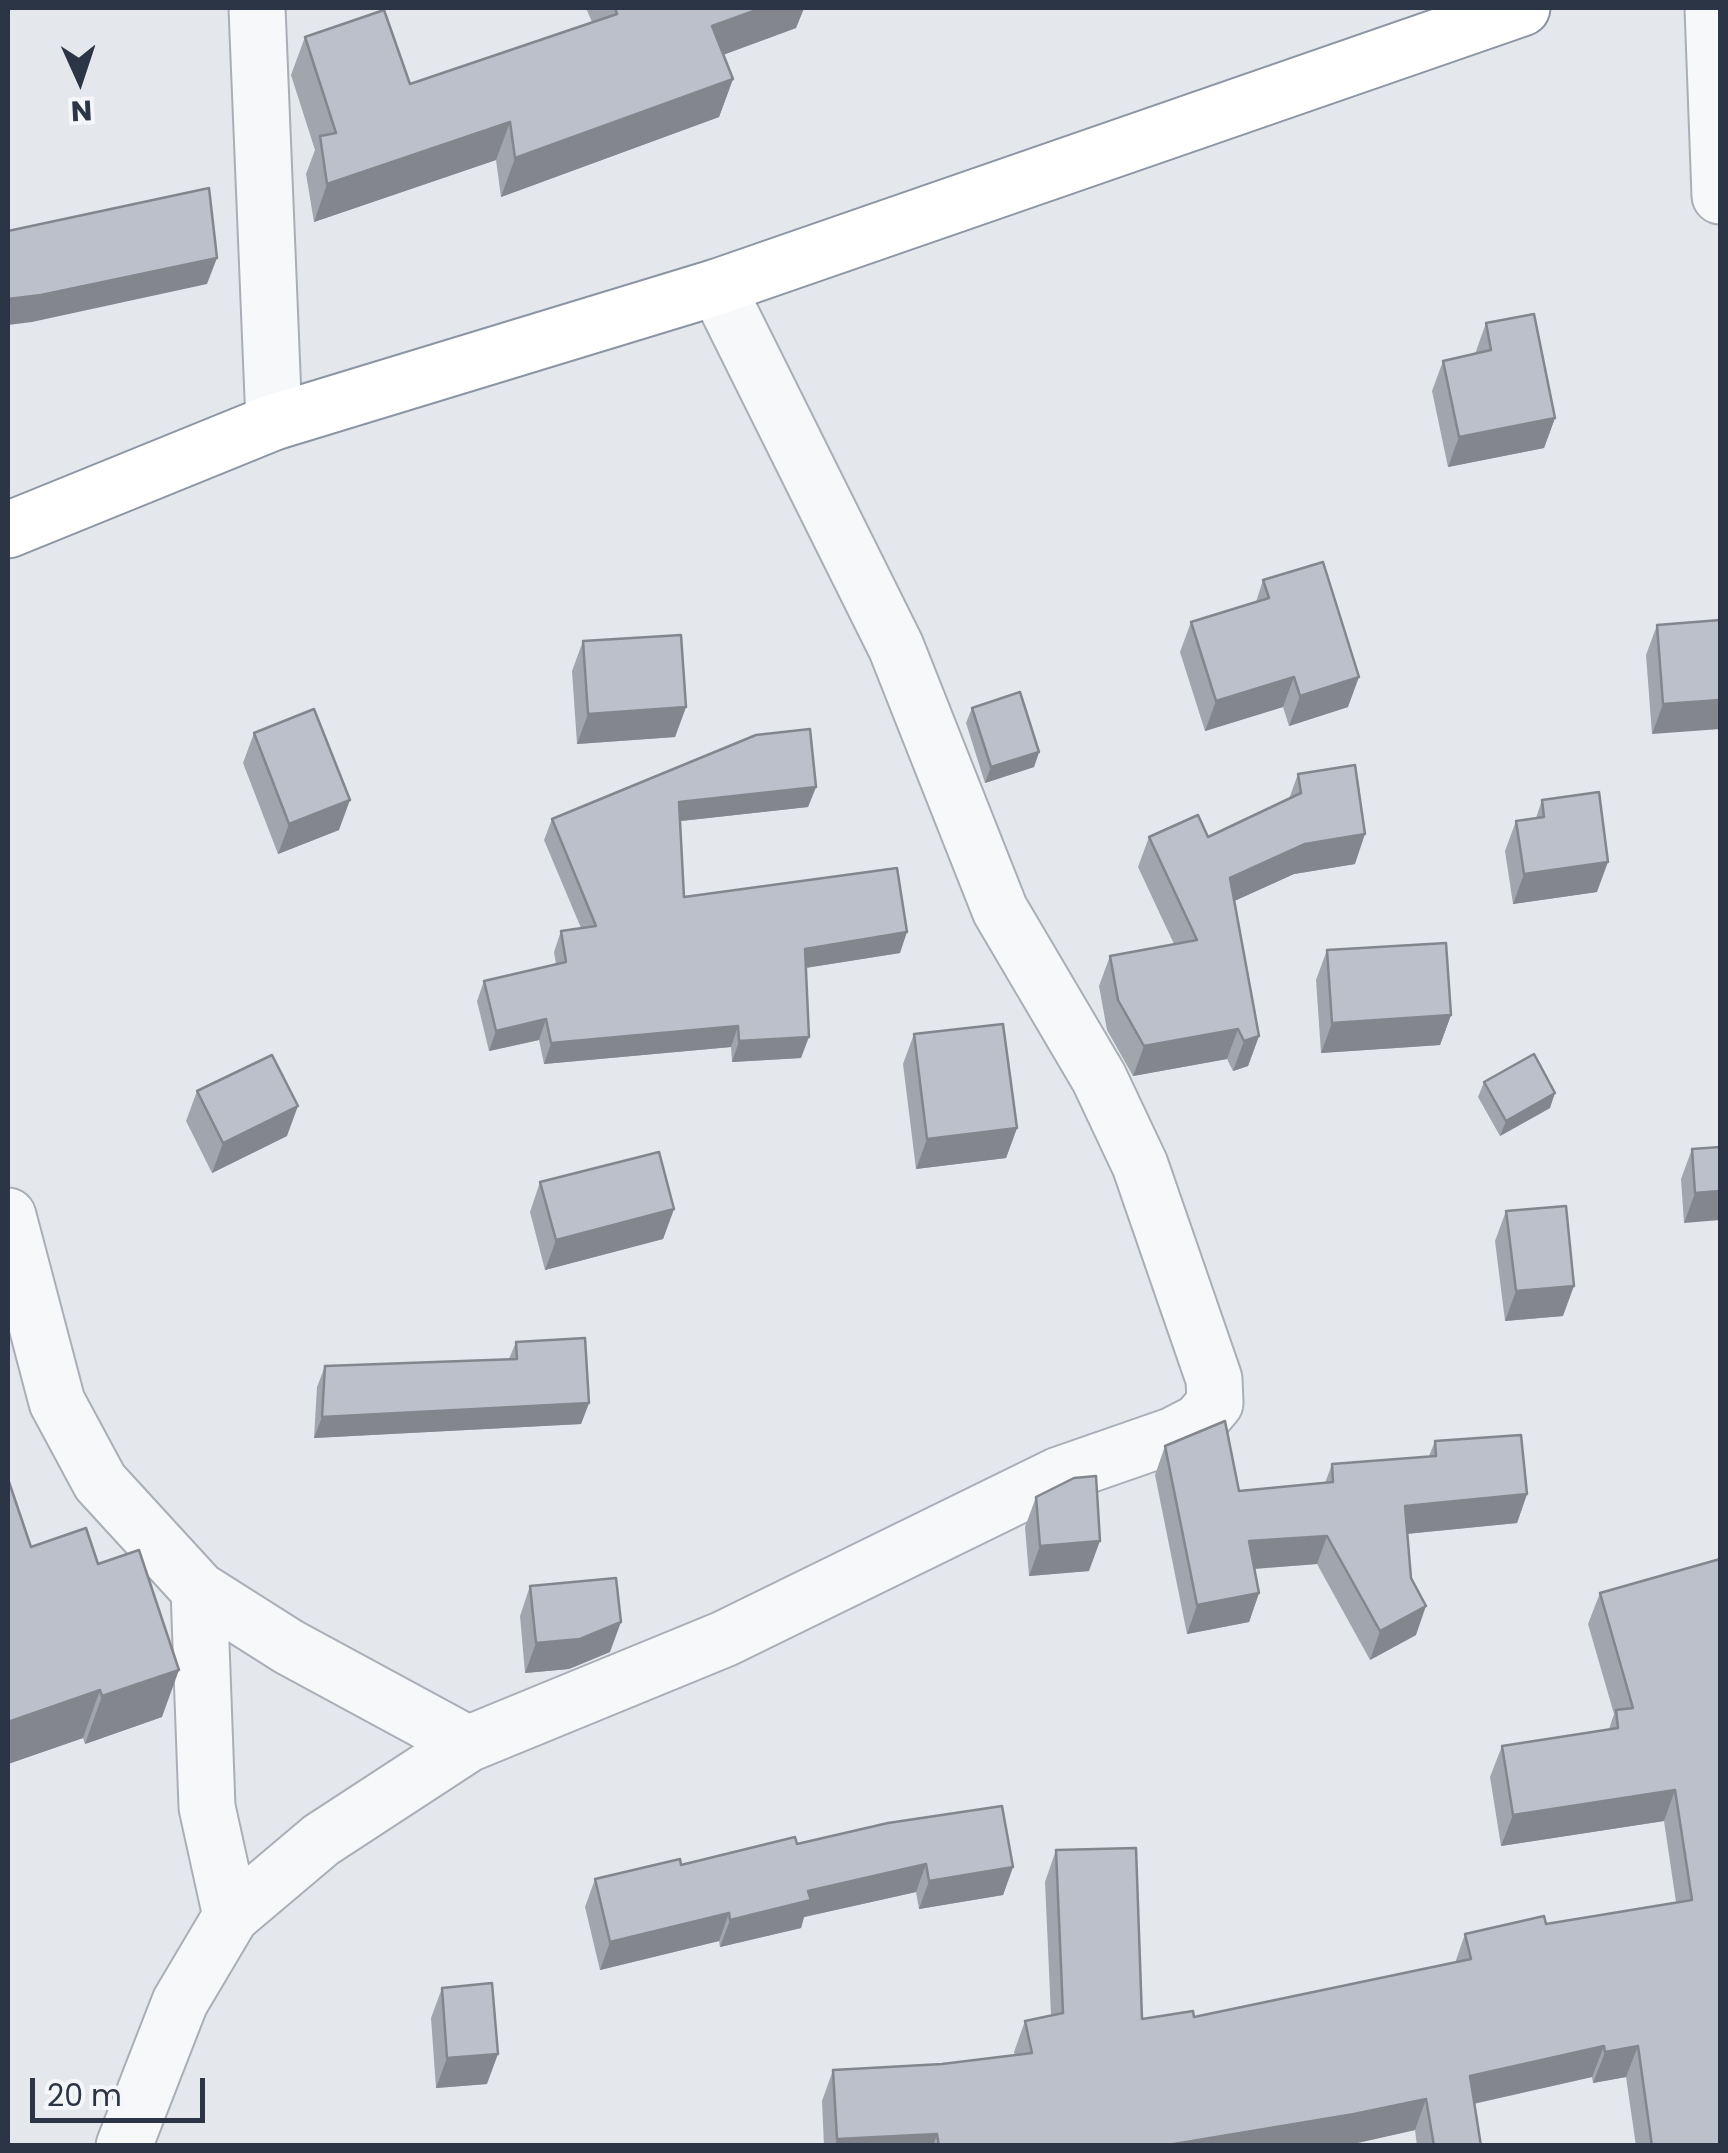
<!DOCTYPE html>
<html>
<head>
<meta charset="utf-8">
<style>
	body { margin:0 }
	#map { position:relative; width:1728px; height:2153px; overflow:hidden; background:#e4e7ec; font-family:Poppins,sans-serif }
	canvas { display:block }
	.frame { position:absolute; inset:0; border:10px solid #2b3545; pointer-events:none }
	.north { position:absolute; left:30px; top:30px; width:100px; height:100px; -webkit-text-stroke:8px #f4f6f9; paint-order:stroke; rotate:177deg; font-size:28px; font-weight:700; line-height:40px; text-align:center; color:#2b3545 }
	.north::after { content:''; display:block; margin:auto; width:35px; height:45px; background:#2b3545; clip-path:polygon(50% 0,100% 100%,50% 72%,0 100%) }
	.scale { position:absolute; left:30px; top:2078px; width:175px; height:45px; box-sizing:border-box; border:5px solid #2b3545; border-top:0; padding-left:12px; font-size:30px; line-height:35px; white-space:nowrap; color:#2b3545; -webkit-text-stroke:8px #f4f6f9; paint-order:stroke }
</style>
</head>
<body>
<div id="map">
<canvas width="1728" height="2153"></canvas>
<div class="frame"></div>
<div class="north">N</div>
<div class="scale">20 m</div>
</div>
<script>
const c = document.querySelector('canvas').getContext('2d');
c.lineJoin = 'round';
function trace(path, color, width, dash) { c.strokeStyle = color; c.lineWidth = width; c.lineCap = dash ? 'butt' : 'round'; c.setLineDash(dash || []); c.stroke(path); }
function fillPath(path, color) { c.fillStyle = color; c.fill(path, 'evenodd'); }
const street = new Path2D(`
	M257,8l17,414
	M1713,8l7,188
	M8,1216l49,186 43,80 99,108 90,57 179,97
	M231,1916l90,-76 147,-96 256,-105 335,-164 115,-40 25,-13 16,-19 -1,-24 -74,-214 -41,-87 -99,-168 -104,-263 -179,-360
	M124,2146l56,-144 51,-86 -24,-109 -8,-217`);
const highway = new Path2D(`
	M8,530l266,-108 443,-135 805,-279`);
trace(street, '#a9aeb7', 59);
trace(highway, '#8b95a3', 59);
trace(street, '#f7f8fa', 55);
trace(highway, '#fff', 55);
fillPath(new Path2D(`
	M586,8h218l-8,20 -73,27 10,24 -14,38 -218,80 -5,-37 -182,62 -8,-48 9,-24 -24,-75 14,-38 105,47 182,-62z
	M1486,323l69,95 -11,30 -96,19 -16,-76 11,-30 32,-7z
	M1263,580l85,127 -59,19 -6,-19 -78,24 -25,-79 11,-30 65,-20z
	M1720,620l-68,114 -6,-79 11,-30z
	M583,641l103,66 -11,30 -98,7 -5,-73z
	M972,708l67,44 -5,15 -49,16 -19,-60z
	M254,733l85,97 -61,24 -35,-91z
	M1298,774l57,90 -61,10 -60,27 25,135 -11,30 -15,5 -6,-12 -94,17 -26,-46 -8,-44 11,-30 64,-12 -36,-77 11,-30h59l81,-38z
	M816,787l-8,20 -128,14 4,76 216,56 -94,15 -5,90 -69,4 -1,-15 -187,17 -5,-24 -50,11 -12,-50 7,-20 72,-17 -2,-12 7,-21 20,-3 -37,-88 8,-21z
	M1542,800l55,92 -84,12 -8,-53 11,-30 20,-3z
	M1327,950l124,65 -11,30 -119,8 -5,-73z
	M914,1034l103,94 -11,30 -90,11 -13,-105z
	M1484,1082l66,26 -50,28 -22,-39z
	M197,1091l90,45 -75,37 -26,-52z
	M1720,1147l-36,76 -3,-44 11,-30z
	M540,1182l134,27 -11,30 -118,31 -15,-58z
	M1506,1211l57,105 -58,5 -10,-80z
	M516,1342l73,61 -8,21 -267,14 3,-51 8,-21 184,-7z
	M1435,1441l92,53 -10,29 -110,11 9,101 -46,25 -53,-96 -63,5 5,24 -10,29 -62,12 -32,-159 10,-29 74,45 86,-8 7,-19 97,-8z
	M8,1479l23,68 67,17 64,153 -77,27 -2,-6 -75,26z
	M1036,1497l53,74 -60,5 -4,-49z
	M1720,1559v587h-84l-10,-69 -33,6 -1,-6 -118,27 7,42h-64l-2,-16 -71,16h-520l-2,-45 11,-31 109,-6 73,-9 -1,-3 11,-31 26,-6 -6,-133 11,-32 86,169 52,-2 261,-54 10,-29 81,-10 130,-22 -12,-81 -163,25 -11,-69 12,-31 107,-17 5,-15 -26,-90 12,-31z
	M530,1586l80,66 -41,17 -44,4 -5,-57z
	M797,1844l216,23 -10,28 -84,14 -3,-17 -112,25 -3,11 -81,19 -1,-6 -119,29 -15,-63 10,-28z
	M442,1988l45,96 -51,4 -5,-70z`), '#a1a5ae');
fillPath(new Path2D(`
	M762,8h42l-8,20 -98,36 14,-38z
	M733,79l-14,38 -218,80 14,-39z
	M510,122l-14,38 -182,62 13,-38z
	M217,258l-10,26 -175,38 -24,3v-26z
	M1555,418l-11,30 -96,19 11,-30z
	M1294,677l-11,30 -78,24 11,-30z
	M1359,677l-11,30 -59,19 11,-30z
	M1720,700v29l-68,5 11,-30z
	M686,707l-11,30 -98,7 11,-30z
	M1039,752l-5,15 -49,16 6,-16z
	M816,787l-8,20 -136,15 7,-20z
	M350,800l-11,30 -61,24 11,-30z
	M1365,834l-10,30 -61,10 -75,34 11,-30 75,-34z
	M1608,862l-11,30 -84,12 11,-30z
	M907,932l-7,21 -102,16 7,-20z
	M1451,1015l-11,30 -119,8 11,-30z
	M546,1019l-7,21 -50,11 7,-20z
	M738,1026l-7,21 -187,17 7,-21z
	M1238,1029l-11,30 -94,17 11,-30z
	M1259,1036l-11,30 -15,5 11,-30z
	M809,1037l-8,21 -69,4 7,-21z
	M1555,1093l-5,15 -50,28 6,-15z
	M298,1106l-11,30 -75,37 11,-30z
	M1017,1128l-11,30 -90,11 11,-30z
	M1720,1191v29l-36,3 11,-30z
	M674,1209l-11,30 -118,31 11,-30z
	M1574,1286l-11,30 -58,5 11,-30z
	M589,1403l-8,21 -267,14 8,-21z
	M1527,1494l-10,29 -123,12 11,-29z
	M1327,1536l-10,28 -79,6 11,-29z
	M1100,1541l-11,30 -60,5 11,-30z
	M1259,1593l-10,29 -62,12 10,-29z
	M1426,1606l-10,29 -46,25 10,-29z
	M621,1622l-11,30 -41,17 -44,4 11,-30z
	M179,1670l-17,47 -77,27 17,-48z
	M100,1690l-17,48 -75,26v-42z
	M1675,1790l-11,31 -163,25 12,-31z
	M926,1864l-10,28 -112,25 -3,11 -81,19 10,-27 78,-29z
	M1013,1867l-10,28 -84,14 10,-28z
	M729,1913l-10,28 -119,29 10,-28z
	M1604,2046l-12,31 -134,30 12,-31z
	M1638,2046l-12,31 -33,6 12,-31z
	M498,2054l-11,30 -51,4 11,-30z
	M1426,2099l-11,31 -71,16h-182z
	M937,2134l-4,12h-98l2,-7z`), '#83868d');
const building = new Path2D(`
	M615,8h147l-50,18 21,53 -218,79 -5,-36 -183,62 -7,-48 16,-3 -31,-96 79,-27 26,74 207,-70z
	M209,188l8,70 -176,37 -33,4v-68z
	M1534,314l21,104 -96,19 -16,-76 48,-11 -5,-27z
	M1323,562l36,115 -59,19 -6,-19 -78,24 -25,-79 78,-24 -6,-18z
	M1720,620v80l-57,4 -6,-79z
	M681,635l5,72 -98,7 -5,-73z
	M1020,692l19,60 -48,15 -19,-59z
	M314,709l36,91 -61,24 -35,-91z
	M810,729l6,58 -137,15 5,95 213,-29 10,64 -102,17 4,88 -70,4 -1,-15 -187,17 -5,-24 -50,12 -12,-50 82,-19 -5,-31 35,-5 -44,-107 204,-84z
	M1355,765l10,69 -60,10 -75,34 29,158 -15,5 -6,-12 -94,17 -26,-46 -8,-44 87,-16 -48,-103 49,-22 10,22 93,-44 -3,-19z
	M1599,792l9,70 -84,12 -8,-53 28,-4 -2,-17z
	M1446,943l5,72 -119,8 -5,-73z
	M1003,1024l14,104 -90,11 -13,-105z
	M1534,1054l21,39 -49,28 -22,-39z
	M272,1055l26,51 -75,37 -26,-52z
	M1720,1147v44l-25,2 -3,-44z
	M659,1152l15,57 -118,31 -16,-58z
	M1566,1206l8,80 -58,5 -10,-80z
	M585,1338l4,65 -267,14 3,-51 192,-7 -1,-17z
	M1225,1421l14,70 94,-9 -1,-18 104,-8 -1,-15 86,-6 6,59 -122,12 6,72 15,28 -46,25 -53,-95 -78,5 10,52 -62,12 -32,-159z
	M1096,1476l4,65 -60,5 -4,-49 38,-19z
	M8,1479l23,68 55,-19 12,36 41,-14 40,120 -77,26 -2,-6 -92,32z
	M1720,1559v587h-68l-14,-100 -33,6 -1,-6 -134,30 11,70h-47l-8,-47 -72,15 -192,32h-223l-2,-12 -100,5 -4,-69 109,-6 90,-11 -7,-32 38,-8 -7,-163 80,-2 6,171 51,-8 1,6 277,-58 -6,-25 79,-18 2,8 146,-24 -17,-110 -162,25 -11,-69 116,-18 -2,-18 17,-2 -33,-115z
	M616,1578l5,44 -41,17 -44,4 -6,-57z
	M1002,1806l11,61 -84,14 -3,-17 -118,27 3,9 -81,20 -1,-7 -119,29 -15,-63 85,-20 1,6 114,-28 2,7 91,-21z
	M492,1983l6,71 -51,4 -5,-70z`);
fillPath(building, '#bbc0ca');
trace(building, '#83868d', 2.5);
</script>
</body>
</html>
